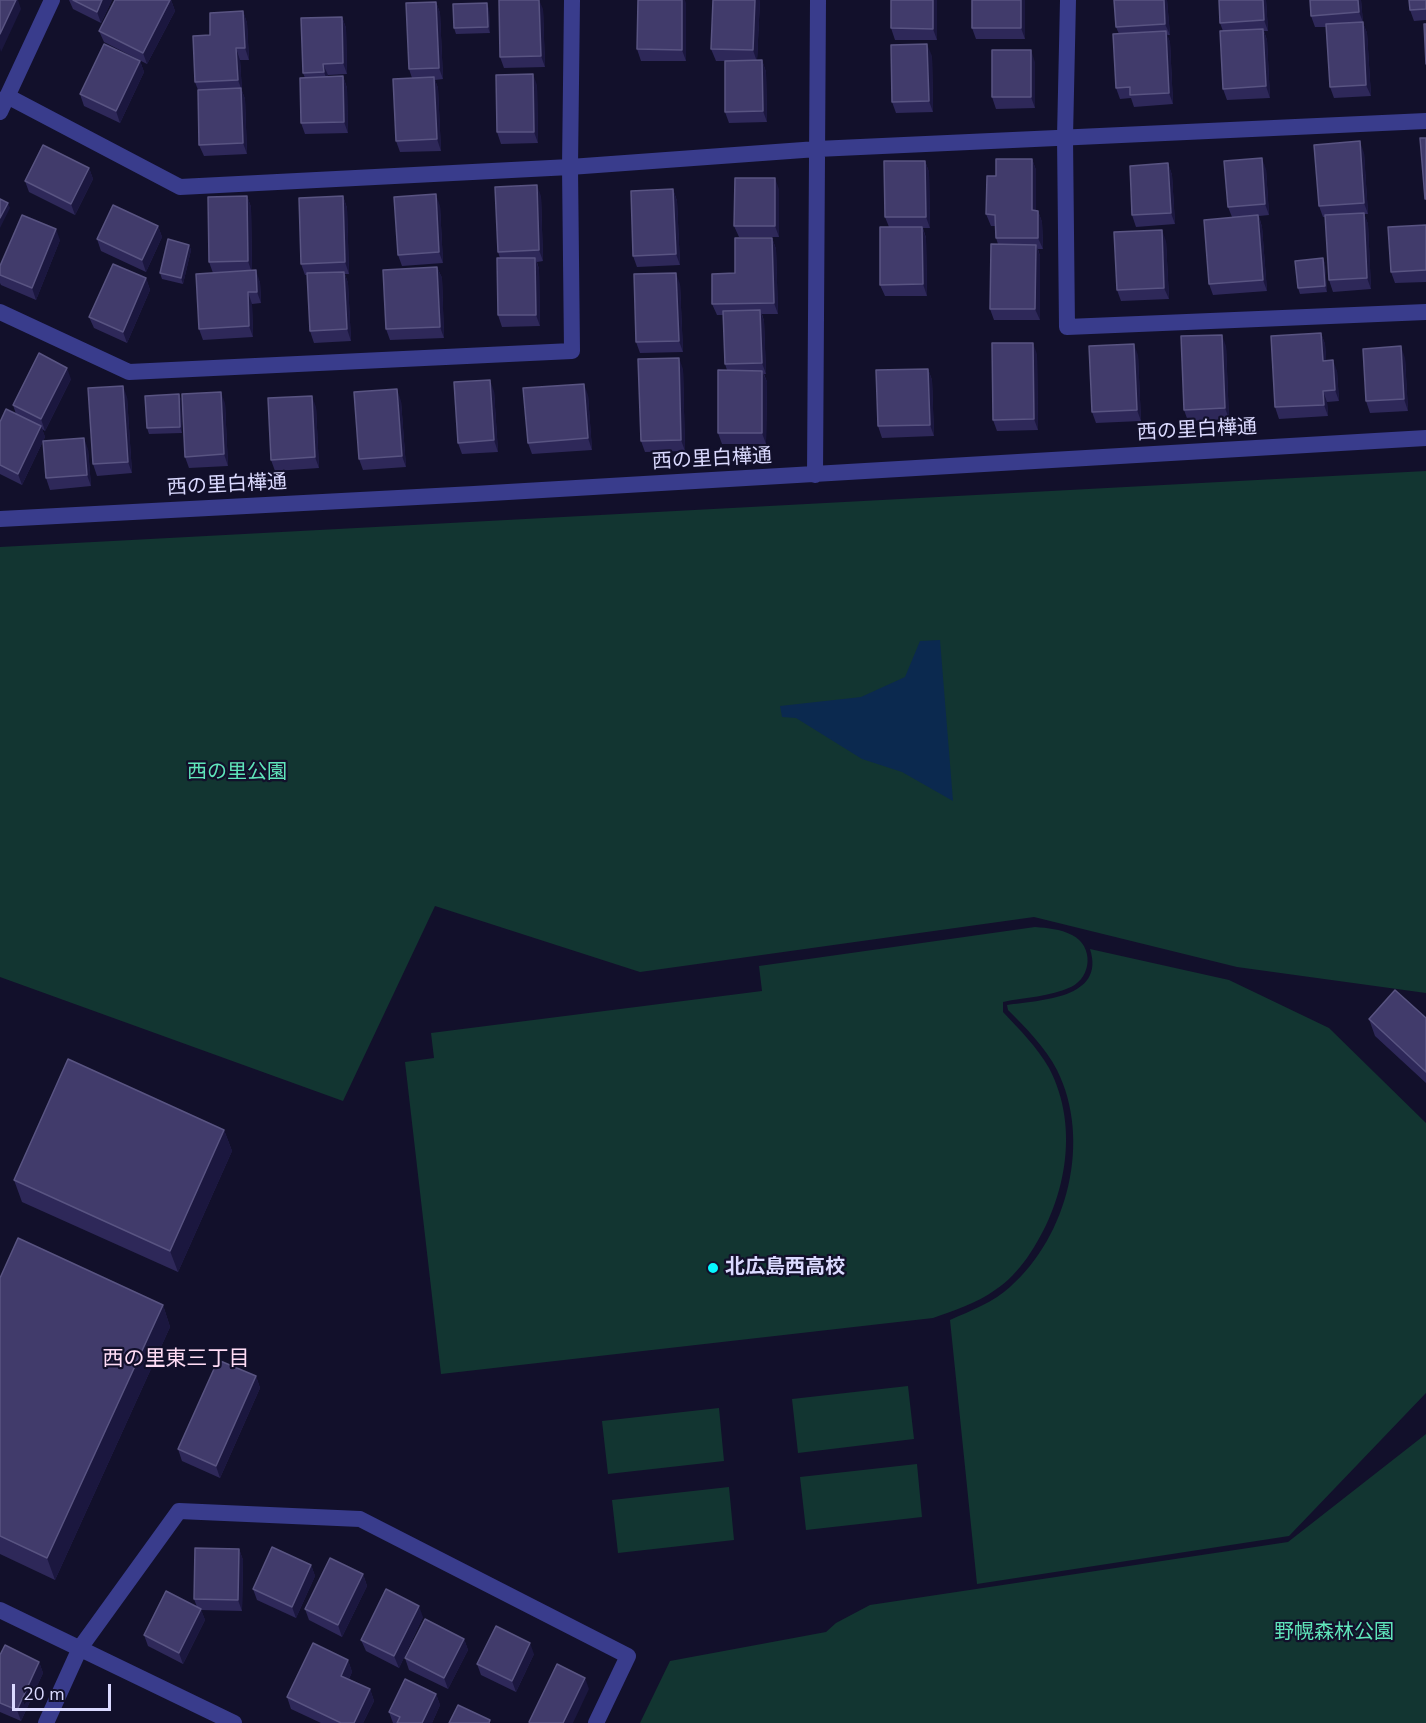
<!DOCTYPE html>
<html>
<head>
<meta charset="utf-8">
<style>
	body { margin:0 }
	#map { position:relative; width:1426px; height:1723px; overflow:hidden; background:#12102b; font-family:"Nunito Sans",sans-serif }
	canvas { display:block }
	.scale { position:absolute; left:12px; top:1684px; width:99px; height:27px; box-sizing:border-box; border:3px solid #dbdaff; border-top:0; padding-left:8px; font-size:18px; line-height:21px; white-space:nowrap; color:#dbdaff; -webkit-text-stroke:4px #12102b; paint-order:stroke }
</style>
</head>
<body>
<div id="map">
<canvas width="1426" height="1723"></canvas>
<div class="scale">20 m</div>
</div>
<script>
const c = document.querySelector('canvas').getContext('2d');
c.lineJoin = 'round';
function fillPath(path, color) { c.fillStyle = color; c.fill(path, 'evenodd'); }
function trace(path, color, width, dash) { c.strokeStyle = color; c.lineWidth = width; c.lineCap = dash ? 'butt' : 'round'; c.setLineDash(dash || []); c.stroke(path); }
function drawText(font, color, halo, rows, align = 'center') {
  c.font = font + ' "Nunito Sans","Noto Sans JP",sans-serif'; c.lineWidth = 4.5; c.setLineDash([]); c.textBaseline = 'middle'; c.strokeStyle = halo; c.fillStyle = color; for (const [text, x, y, turn = 0] of rows) {
    c.save(); c.translate(x, y); c.rotate((+turn || 0) * Math.PI / 180); c.textAlign = isNaN(turn) ? turn : align; if (halo) c.strokeText(text, 0, 0); c.fillText(text, 0, 0); c.restore();
  }
}
fillPath(new Path2D(`
	M1426,471v522l-189,-26 -203,-50 -394,55 -205,-66 -92,195 -343,-124v-430z
	M1035,927c13,1 25,2 37,8 22,11 20,42 -1,52 -21,10 -46,10 -68,15v10c17,18 34,35 46,56 32,61 16,136 -22,190 -9,12 -19,24 -32,32 -18,13 -42,21 -62,28l-492,56 -36,-312 29,-4 -3,-25 331,-42 -3,-25z
	M1090,949l139,31 100,48 97,95v270l-137,143 -312,48 -27,-264c20,-9 44,-18 60,-33 58,-51 82,-147 47,-217 -12,-23 -31,-42 -49,-60l-1,-5c33,-5 99,-6 83,-56z
	M908,1386l6,53 -116,14 -6,-54z
	M719,1408l5,53 -116,13 -6,-53z
	M1426,1434v289h-786l30,-62 156,-29 10,-9 34,-18 418,-63z
	M917,1464l5,53 -116,13 -6,-53z
	M729,1487l5,53 -116,13 -6,-53z`), '#123531');
fillPath(new Path2D(`
	M940,640l13,161 -51,-29 -40,-13 -66,-41 -14,-1 -2,-11 81,-9 44,-20 15,-36z`), '#0b294f');
trace(new Path2D(`
	M1068,0l-3,137 2,190 359,-15
	M7,96l173,91 390,-20 247,-18 609,-28
	M0,112l52,-112
	M0,312l129,60 443,-21 -2,-184 2,-167
	M815,475l3,-475
	M0,519l474,-25 952,-56
	M0,1610l234,113
	M46,1723l34,-75 99,-137 181,8 268,137 -32,67`), '#393c8c', 16);
fillPath(new Path2D(`
	M69,0h43l-11,23 -28,-14z
	M171,0l4,11 -28,53 -43,-22 -5,-11z
	M760,0l-3,60h5l4,12 1,50 -38,1 -4,-11v-51h-9l-5,-12z
	M937,0v40h-42l-4,-12z
	M972,0h53v39h-49l-4,-11z
	M1114,0h53l3,35h-3l3,7 3,62 -39,3 -3,-9 -11,1 -4,-11 3,-54 -3,-7z
	M1219,0h47l2,31h-4l3,9 3,58 -43,2 -4,-11v-58l-3,-8z
	M1310,0h51l2,23 4,10 4,63 -37,2 -4,-11 -4,-60h-11l-4,-11z
	M1426,0v20l-12,1 -4,-11z
	M436,2l4,11 3,66 -8,1 3,8 3,63 -41,1 -4,-11 16,-63 -3,-9z
	M686,3v58h-45l-4,-12z
	M489,9l1,24 -34,1 -2,-6z
	M543,9l2,58 -41,1 -4,-11z
	M243,11l4,12 2,37h-9l2,31 3,8 2,55 -43,2 -5,-11 -1,-55 -3,-8z
	M342,17l4,11 1,46 -19,1v2l15,-1 4,12 1,45 -43,1 -4,-11 4,-45 -2,-5z
	M932,56l1,56 -37,1 -4,-11z
	M140,61l4,11 -24,51 -36,-17 -4,-12z
	M1035,62v46l-39,1 -4,-12z
	M537,85l1,58 -37,1 -4,-12z
	M1364,153l4,61h-4l4,10 3,65 -38,3 -4,-12 -4,-63h-2l-4,-11z
	M1032,159l4,11v40l2,1 4,11 1,27h-5l2,7v64h-46l-4,-11 8,-65 -2,-6 -1,-12h-4l-5,-12 10,-38z
	M925,161l4,11 1,56h-7l3,10 1,58h-42l-5,-11 9,-58 -4,-10z
	M1168,163l4,12 3,49 -39,3 -4,-12z
	M89,168l4,11 -18,36 -46,-23 -4,-11z
	M1266,169l3,46 -10,1 3,11 5,64 -54,4 -4,-11 23,-67 -4,-10z
	M673,189l4,12 3,64 -43,2 -4,-11z
	M779,189v48h-40l-5,-11z
	M247,196l4,11 1,64 8,11 1,21 -9,1 1,33 -50,3 -4,-11 14,-56 -4,-11z
	M343,196l4,12 2,66h-4l3,9 3,58 -37,2 -4,-12 -3,-56h-2l-4,-11z
	M541,196l2,65 -6,1 2,7 1,57 -38,1 -4,-12 2,-57 -2,-6z
	M440,206l3,57 -41,3 -4,-11z
	M1426,225v57l-31,1 -4,-11z
	M158,226l4,11 -16,35 -45,-21 -4,-12z
	M772,238l4,11 2,65h-16l2,7 2,53h-2l3,8 -1,62h-44l-4,-11 9,-63 -2,-6 -2,-49h-6l-5,-11 23,-31z
	M60,240l-24,60 -35,-15 -1,-2v-17z
	M1166,241l3,58 -48,2 -4,-11z
	M189,245l2,5 -8,34 -21,-5 -2,-6z
	M1323,258l2,6 2,28 -27,2 -2,-6z
	M437,267l5,11 2,60 -54,2 -4,-11z
	M146,278l4,12 -23,53 -33,-15 -5,-11z
	M680,284l3,68 -43,1 -4,-11z
	M1321,333l4,11 1,16 11,11 2,30 -12,1 1,14 -49,3 -4,-12z
	M1226,346l3,73 -41,2 -4,-11z
	M1037,354l1,76 -41,1 -4,-11z
	M1138,355l3,66 -45,2 -4,-11z
	M1405,358l3,53 -38,2 -4,-12z
	M683,369l2,82 -40,1 -4,-11z
	M928,369l4,11 2,56 -52,2 -4,-12z
	M71,379l-26,52 -3,-2 3,8 -2,4 45,8 3,37 -41,4 -4,-12 -3,-37 -21,44 -22,-11v-52l16,-8 -3,-9z
	M494,391l4,61 -36,2 -4,-11z
	M179,394l2,6 1,33 -33,1 -2,-6z
	M588,395l4,55 -60,4 -4,-11z
	M127,397l5,76 -35,3 -4,-12z
	M401,401l5,66 -43,3 -4,-11z
	M225,403l3,63 -39,2 -4,-11z
	M316,407l3,61 -44,3 -4,-11z
	M1426,1018v65l-51,-47 -6,-17z
	M224,1130l8,21 -54,121 -156,-70 -8,-22z
	M0,1278l163,27 7,22 -115,253 -55,-26z
	M256,1376l4,12 -40,90 -38,-17 -4,-12z
	M239,1549l4,11 -1,51 -41,-1 4,10 -22,44 -35,-18 -4,-11 53,-28 -3,-8z
	M311,1565l4,11 -19,42 -39,-18 -4,-11z
	M363,1574l4,12 -25,51 -33,-17 -4,-11z
	M423,1617l-24,51 -33,-17 -5,-11z
	M464,1639l4,11 -20,39 -39,-19 -4,-12z
	M534,1654l-18,38 -35,-17 -4,-11z
	M0,1655l39,7 4,11 -22,48 -21,-9z
	M348,1660l4,12 -3,7 21,10 4,12 -11,22h-42l-30,-14 -4,-12z
	M436,1694l4,11 -8,18h-39l-4,-11z`), '#2e2859');
fillPath(new Path2D(`
	M16,0h2l3,9 -20,43 -1,-4v-14z
	M102,0h10l-11,23 -4,-11z
	M171,0l4,11 -28,53 -4,-11z
	M539,0l4,9 2,58 -4,-11z
	M682,0h3l1,3v58l-4,-11z
	M755,0h5l-3,62 -4,-12z
	M933,0h4v40l-4,-11z
	M1021,0h4v39l-4,-11z
	M1164,0h3l3,35 -5,-11z
	M1263,0h3l2,31 -4,-11z
	M1358,0h3l2,23 4,10 4,63 -5,-11 -3,-63 -4,-10z
	M436,2l4,11 3,66 -4,-11z
	M487,3l2,6 1,24 -2,-6z
	M243,11l4,12 2,37 -4,-12z
	M342,17l4,11 1,46 -4,-11z
	M1263,29l4,11 3,58 -4,-12z
	M1166,31l4,11 3,62 -4,-11z
	M927,44l5,12 1,56 -4,-11z
	M236,48l4,12 2,31 3,8 2,55 -4,-11 -2,-55 -3,-8z
	M1031,50l4,12v46l-4,-11z
	M762,60l4,12 1,50 -4,-11z
	M140,61l4,11 -24,51 -4,-12z
	M323,64l5,11v8l-4,-11z
	M533,74l4,11 1,58 -4,-11z
	M343,76l4,12 1,45 -4,-11z
	M434,77l4,11 3,63 -4,-12z
	M1360,141l4,12 4,61 -4,-11z
	M1262,158l4,11 3,46 -4,-11z
	M1032,159l4,11v52l-4,-12z
	M925,161l4,11 1,56 -4,-11z
	M1168,163l4,12 3,49 -4,-11z
	M89,168l4,11 -18,36 -4,-11z
	M775,178l4,11v48l-4,-11z
	M537,185l4,11 2,65 -4,-11z
	M673,189l4,12 3,64 -4,-11z
	M436,194l4,12 3,57 -4,-11z
	M247,196l4,11 1,66 -4,-12z
	M343,196l4,12 2,66 -4,-12z
	M8,203l2,5 -10,20v-10z
	M1038,211l4,11 1,27 -5,-11z
	M1364,213l4,11 3,65 -4,-11z
	M1258,215l4,12 5,64 -4,-11z
	M158,226l4,11 -16,35 -4,-12z
	M922,227l4,11 1,58 -4,-12z
	M56,229l4,11 -24,60 -4,-12z
	M1162,230l4,11 3,58 -5,-11z
	M772,238l4,11 2,65 -4,-11z
	M189,245l2,5 -8,34 -2,-6z
	M1036,245l4,11v64l-5,-11z
	M535,258l4,11 1,57 -4,-11z
	M1323,258l2,6 2,28 -2,-6z
	M437,267l5,11 2,60 -4,-11z
	M256,270l4,12 1,21 -4,-11z
	M344,272l4,11 3,58 -4,-12z
	M676,273l4,11 3,68 -4,-11z
	M146,278l4,12 -23,53 -4,-11z
	M248,292l4,12 1,33 -4,-11z
	M760,310l4,11 2,53 -4,-11z
	M1321,333l4,11 2,28 -4,-11z
	M1222,335l4,11 3,73 -4,-11z
	M1033,343l4,11 1,76 -4,-11z
	M1134,344l4,11 3,66 -4,-11z
	M1401,346l4,12 3,53 -4,-12z
	M679,358l4,11 2,82 -4,-11z
	M1333,360l4,11 2,30 -4,-11z
	M67,368l4,11 -26,52 -4,-12z
	M928,369l4,11 2,56 -4,-11z
	M762,371l5,11 -1,62 -4,-11z
	M490,380l4,11 4,61 -4,-12z
	M584,384l4,11 4,55 -4,-12z
	M123,386l4,11 5,76 -4,-11z
	M397,389l4,12 5,66 -4,-11z
	M1323,391l4,11 1,14 -4,-11z
	M221,392l4,11 3,63 -4,-12z
	M179,394l2,6 1,33 -2,-6z
	M312,396l4,11 3,61 -4,-11z
	M41,426l4,11 -23,48 -4,-11z
	M84,438l4,11 3,37 -4,-11z
	M224,1130l8,21 -54,121 -8,-21z
	M163,1305l7,22 -115,253 -8,-22z
	M256,1376l4,12 -40,90 -4,-12z
	M239,1549l4,11 -1,51 -4,-11z
	M311,1565l4,11 -19,42 -4,-11z
	M363,1574l4,12 -25,51 -4,-12z
	M419,1606l4,11 -24,51 -5,-12z
	M201,1609l4,11 -22,44 -4,-11z
	M464,1639l4,11 -20,39 -4,-11z
	M530,1643l4,11 -18,38 -4,-11z
	M348,1660l4,12 -7,15 -4,-11z
	M39,1662l4,11 -22,48 -4,-11z
	M585,1678l4,11 -16,34h-10z
	M370,1689l4,12 -11,22h-9z
	M436,1694l4,11 -8,18h-10z`), '#1b173f');
const building = new Path2D(`
	M0,0h16l-16,34z
	M73,0h29l-5,12z
	M115,0h55l-27,53 -44,-22z
	M499,0h40l2,56 -41,1z
	M638,0h44v50l-45,-1z
	M713,0h42l-2,50 -42,-1z
	M891,0h42v29l-42,-1z
	M972,0h49v28h-49z
	M1114,0h50l1,24 -49,3z
	M1219,0h44l1,20 -44,3z
	M1310,0h48l1,12 -48,4z
	M1409,0h17v9l-16,1z
	M436,2l3,66 -30,1 -3,-66z
	M487,3l1,24 -34,1 -1,-24z
	M243,11l2,37h-9l2,32 -43,2 -2,-46 17,-1v-22z
	M342,17l1,46 -20,1 1,8 -21,1 -2,-55z
	M1363,22l3,63 -36,2 -4,-63z
	M1424,24h2v40z
	M1263,29l3,57 -43,3 -3,-58z
	M1166,31l3,62 -39,2v-8l-14,1 -3,-54z
	M104,44l36,17 -24,50 -36,-17z
	M927,44l2,57 -37,1 -1,-57z
	M992,50h39v47h-39z
	M762,60l1,51 -38,1v-51z
	M533,74l1,58h-37l-1,-57z
	M343,76l1,46 -43,1 -1,-45z
	M434,77l3,62 -41,2 -3,-62z
	M241,88l2,55 -44,2 -1,-55z
	M1420,138h6v61h-1z
	M1360,141l4,62 -45,3 -5,-61z
	M43,145l46,23 -18,36 -46,-23z
	M1262,158l3,46 -37,3 -4,-46z
	M996,159h36v51l6,1v27h-42l-1,-23 -9,-1 1,-38h9z
	M884,161h41l1,56h-41z
	M1168,163l3,50 -39,2 -2,-49z
	M735,178h40v48h-41z
	M537,185l2,65 -41,2 -3,-65z
	M673,189l3,65 -43,2 -2,-65z
	M436,194l3,58 -41,3 -4,-58z
	M247,196l1,65 -39,1 -1,-65z
	M343,196l2,66 -44,2 -2,-66z
	M0,199l8,4 -8,15z
	M113,205l45,21 -16,34 -45,-21z
	M1364,213l3,65 -38,2 -4,-65z
	M22,215l34,14 -24,59 -32,-13v-9z
	M1258,215l5,65 -54,4 -5,-64z
	M1426,225v45l-35,2 -3,-45z
	M880,227h42l1,57 -43,1z
	M1162,230l2,58 -47,2 -3,-58z
	M735,238h37l2,65 -62,1v-30l23,-1z
	M168,239l21,6 -8,33 -21,-5z
	M991,244l45,1 -1,64h-45z
	M497,258h38l1,57h-38z
	M1323,258l2,28 -27,2 -3,-27z
	M113,264l33,14 -23,54 -34,-15z
	M437,267l3,60 -54,2 -3,-59z
	M256,270l1,22h-9l1,34 -50,3 -3,-55z
	M344,272l3,57 -37,2 -3,-58z
	M676,273l3,68 -43,1 -2,-68z
	M760,310l2,53 -37,1 -2,-53z
	M1321,333l2,28 10,-1 2,30 -12,1 1,14 -49,2 -4,-71z
	M1222,335l3,73 -41,2 -3,-74z
	M992,343h41l1,76 -41,1z
	M1134,344l3,66 -45,2 -3,-66z
	M1401,346l3,53 -38,2 -3,-52z
	M39,353l28,15 -26,51 -28,-14z
	M679,358l2,82 -40,1 -3,-82z
	M928,369l2,56 -52,1 -2,-56z
	M718,370l44,1v62h-44z
	M490,380l4,60 -36,3 -4,-61z
	M584,384l4,54 -60,5 -5,-55z
	M123,386l5,76 -35,2 -5,-76z
	M397,389l5,67 -43,3 -5,-67z
	M221,392l3,62 -39,3 -3,-63z
	M179,394l1,33 -33,1 -2,-32z
	M312,396l3,61 -44,3 -3,-62z
	M6,409l35,17 -23,48 -18,-9v-43z
	M84,438l3,37 -41,3 -3,-37z
	M1395,990l31,28v54l-57,-53z
	M68,1059l156,71 -54,121 -156,-71z
	M18,1238l145,67 -116,253 -47,-22v-258z
	M218,1360l38,16 -40,90 -38,-17z
	M272,1547l39,18 -19,42 -39,-18z
	M195,1548l44,1 -1,51 -44,-1z
	M330,1558l33,16 -25,51 -33,-16z
	M386,1589l33,17 -25,50 -33,-16z
	M166,1591l35,18 -22,44 -35,-18z
	M425,1619l39,20 -20,39 -39,-20z
	M496,1626l34,17 -18,38 -35,-17z
	M313,1643l35,17 -7,16 29,13 -16,34h-13l-54,-26z
	M5,1645l34,17 -22,48 -17,-7v-48z
	M557,1664l28,14 -22,45h-33l-1,-1z
	M405,1679l31,15 -14,29h-25l3,-6 -11,-5z
	M458,1705l32,15 -1,3h-40z`);
fillPath(building, '#413b6b');
trace(building, '#595482', 1.5);
for (const [x, y, r, color] of [
	[713,1268,6,"#06f8ff"]
]) { const dot = new Path2D(); dot.arc(x, y, r, 0, 2 * Math.PI); c.fillStyle = color; c.fill(dot); trace(dot, '#12102b', 2); }
drawText('20px', '#dbdaff', '#12102b', [
	["西の里白樺通",1197,431,-3],
	["西の里白樺通",712,460,-3],
	["西の里白樺通",227,486,-3]
]);
drawText('20px', '#5fe5ba', '#12102b', [
	["西の里公園",237,773],
	["野幌森林公園",1334,1633]
]);
drawText('bold 20px', '#dbdaff', '#12102b', [
	["北広島西高校",725,1268]
], 'left');
drawText('21px', '#ffdcf5', '#12102b', [
	["西の里東三丁目",176,1360]
]);
</script>
</body>
</html>
